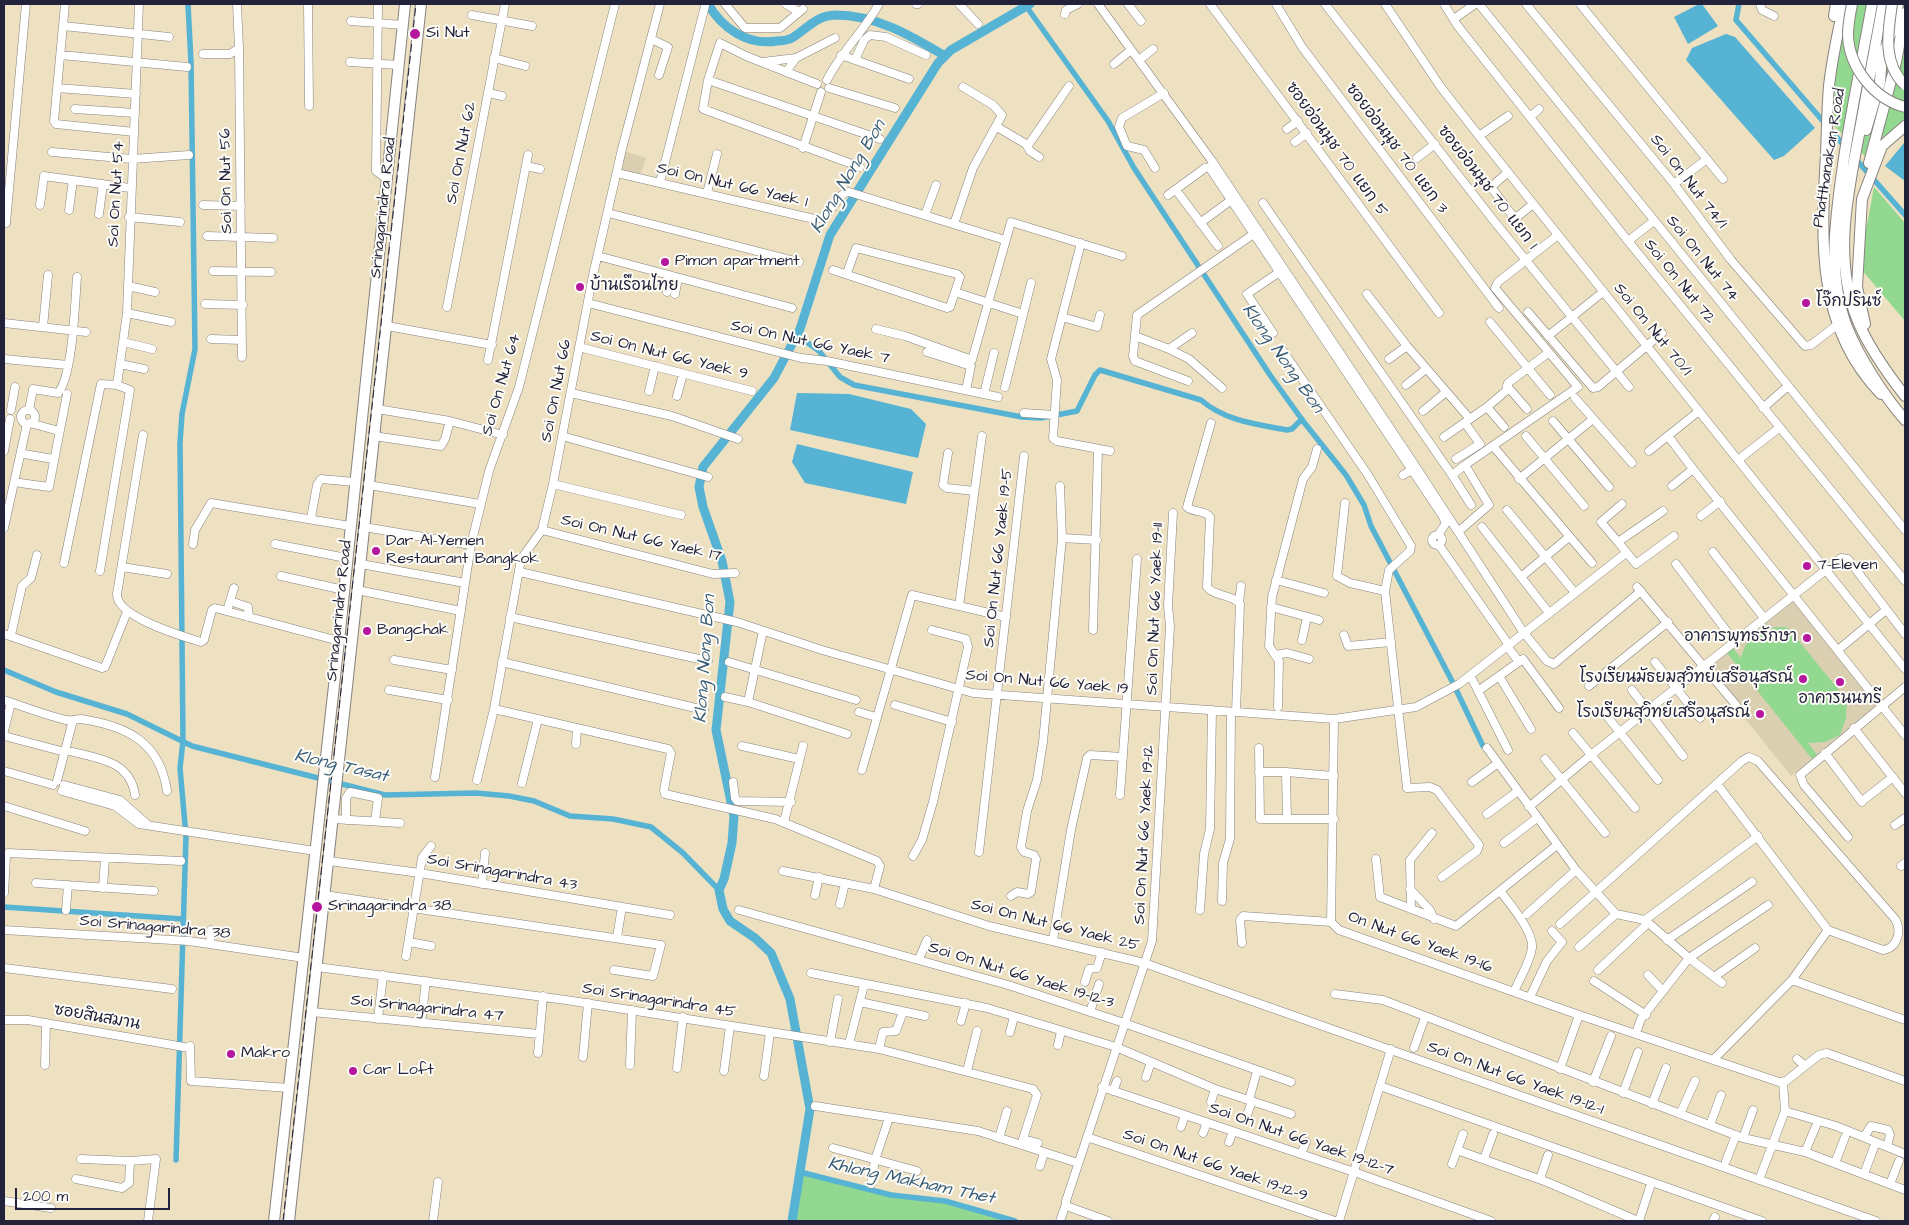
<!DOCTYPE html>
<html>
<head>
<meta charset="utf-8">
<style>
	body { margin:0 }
	#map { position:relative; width:1909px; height:1225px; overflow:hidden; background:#ede1c1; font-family:"Architects Daughter",sans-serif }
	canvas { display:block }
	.frame { position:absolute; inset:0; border:5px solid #22223b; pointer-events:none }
	.scale { position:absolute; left:15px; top:1188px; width:155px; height:22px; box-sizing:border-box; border:2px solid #22223b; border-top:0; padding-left:6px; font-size:15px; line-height:18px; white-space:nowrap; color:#22223b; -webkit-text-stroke:4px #fdfcf7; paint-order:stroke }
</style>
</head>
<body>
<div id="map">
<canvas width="1909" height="1225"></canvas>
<div class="frame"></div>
<div class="scale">200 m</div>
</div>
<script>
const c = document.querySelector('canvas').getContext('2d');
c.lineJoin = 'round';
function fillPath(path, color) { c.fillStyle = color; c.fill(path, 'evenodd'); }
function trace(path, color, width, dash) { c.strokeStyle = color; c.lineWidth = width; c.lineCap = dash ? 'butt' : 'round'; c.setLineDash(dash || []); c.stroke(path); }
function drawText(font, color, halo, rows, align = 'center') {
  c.font = font + ' "Architects Daughter","Playpen Sans Thai",sans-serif'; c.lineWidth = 4; c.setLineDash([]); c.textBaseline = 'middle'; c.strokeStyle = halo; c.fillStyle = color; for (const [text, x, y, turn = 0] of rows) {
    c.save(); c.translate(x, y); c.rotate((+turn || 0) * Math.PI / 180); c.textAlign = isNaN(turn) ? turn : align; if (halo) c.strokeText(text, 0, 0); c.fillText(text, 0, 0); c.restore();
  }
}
fillPath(new Path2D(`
	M624,151l22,7 -6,18 -21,-4z
	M1794,599l85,107 -88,70 -49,-61 3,-2 -37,-46z`), '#dbcfb2');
fillPath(new Path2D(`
	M1839,4h66v115l-24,20 -13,20 -35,-34z
	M1874,187l31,36v98l-43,-51 4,-40z
	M1785,627l4,2 58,71 -1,18 -6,17 -15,7 -17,1 9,12 -5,4 -85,-106 6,-5 8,10c8,-27 17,-30 44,-31z
	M800,1172l91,23 54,6 70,20h-223z`), '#92d891');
fillPath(new Path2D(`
	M1699,4h3l16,22 -30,18 -14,-27z
	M1726,34l9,3 80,91 -31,28 -10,4 -88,-100 6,-12z
	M1904,143h1v38l-20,-15z
	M797,393l52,1 62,15 15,15 -8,34 -128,-28z
	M797,444l116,28 -7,32 -101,-21 -13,-21z`), '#56b3d4');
trace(new Path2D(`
	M1739,4l-3,16 110,128
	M1026,6l82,115 26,47 136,207 33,46 43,54 18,30 7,21 81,155 31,65
	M1854,157l51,58
	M797,335l22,16 21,26 14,8 168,32 19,1 36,-7 18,-36 5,-5 101,30c24,21 55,24 86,30l5,-1 10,-10
	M4,670l52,22 71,22 65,32 193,49 91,-2 33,3 25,5 36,15 43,3 38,8 32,26 36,37
	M4,907l179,12
	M176,1160l10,-324 -6,-68 3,-27 -3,-298 2,-29 13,-65 -4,-287 -3,-58
	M800,1172l91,23 54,6 70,20`), '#56b3d4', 5.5);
trace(new Path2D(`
	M708,4c14,24 39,42 69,37 5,0 11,-1 15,-3 15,-9 23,-22 43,-23 41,0 75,20 110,41
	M792,1221l18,-112 -20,-110 -19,-46 -16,-15 -25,-17 -7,-12 -4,-19 5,-11 8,-36 2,-27 -18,-86 14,-128 -8,-41 -19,-54 -4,-20 4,-20 71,-89 26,-49 30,-94 108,-172 13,-13 79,-46`), '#56b3d4', 9);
const minor = new Path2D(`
	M237,4l2,44 3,309
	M308,4l1,102
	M378,4l-2,167 11,8
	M725,4l20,24h35l23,-19
	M786,4l13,8
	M916,4h2
	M959,4l19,20
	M1128,4l13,17
	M1210,4l229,309
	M1276,4l26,43 197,261
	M1325,4l169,217 135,166
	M1385,4l55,82 39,50 426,533
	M1444,4l13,21 171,216 277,340
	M1479,4l426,526
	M1526,4l148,180 57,76 74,86 6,-1 26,-20
	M1580,4l143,175
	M1760,4l2,6 12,6
	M1065,14l1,-4 12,-6
	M472,15l60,11
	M1454,19l21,-15
	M351,21l52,4
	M63,26l106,11
	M651,39l17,8 -9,28
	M203,54h27l9,-6
	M61,55l126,12
	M841,55l68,24
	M494,58l31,8
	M855,60l9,-20 6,-5 16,2 40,18
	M1139,60l14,-11
	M350,62l49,3
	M763,62l33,-4
	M1114,64l17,-14
	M786,72l10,-14 39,-20
	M708,80l172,59
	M827,80c14,-28 37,-49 52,-76
	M817,84l-71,-28 -26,-13 -12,37 -5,29 157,58
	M57,88l79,6
	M829,88l66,20
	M488,93l14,3
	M75,109l60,4
	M1530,117l9,-8
	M54,121l11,-117
	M56,124l78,8
	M997,127l29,17h3l40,-58
	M1287,129l11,-8
	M1479,136l29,-20
	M1295,142l12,-9
	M1026,144l4,7 9,6
	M803,148l18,-56
	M52,152l80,7 57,-4
	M1417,158l18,-14
	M526,166l14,3
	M1209,167l233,348 4,8 -8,12
	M1155,168l-11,-18 -17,-4 -8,-19 3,-9 42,-25
	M617,173l197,46c20,-1 21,-26 35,-27l156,48
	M1507,173l-16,14 21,28 5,2 16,-13
	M660,182l45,-176
	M1674,184l33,-25
	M1176,190l42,56
	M707,193l10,-39
	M1168,195l37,-27
	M1263,203l189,272
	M40,205l4,-29 86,12
	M203,205l38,1
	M69,210l4,-30
	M608,213l191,49
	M99,214l4,-30
	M925,215l11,-30
	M129,217l51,5
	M6,223l20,-219
	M1200,223l30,-22
	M954,224l19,-56 29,-53 -9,-10 -30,-18
	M207,236l66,2
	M1628,241l26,-20
	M1081,243l-30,116 6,21 -4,58 4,3 53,10
	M598,256l194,52
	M833,270l114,38 3,-1 10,-30 -3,-3 -101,-26 -9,25
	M213,271l58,1
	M128,286l27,6
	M667,292l2,-17
	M955,292l68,22
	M675,294l3,-16
	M1367,294l40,52 63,73
	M588,303l213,55 26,3 171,36
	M205,304l38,1
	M447,307l58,-303
	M1528,312l65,76 5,-1 64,-54
	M127,313l44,9
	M1062,317l35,10 3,-12
	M1490,322l60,73
	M4,323l82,9
	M387,326l105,19
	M43,327l5,-52
	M876,329l29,7 67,24 39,-138 111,34
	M1273,333l-26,-39 31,-21
	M1135,336l34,13 23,-16
	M1548,336l55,-44
	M211,339l31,1
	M123,342l29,7
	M579,347l173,44
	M1169,349l20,10 33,29
	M1283,351l85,124 43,71 -1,5 -21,19 -4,21 22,197 23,-1 7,3 42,55 -2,6 -35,26
	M927,352l44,14 -5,24
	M4,359l64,6
	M1389,359l18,-13
	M488,360l40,-205
	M120,364l24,5
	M1188,381l-53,-20 -2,-5 4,-41 118,-82
	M117,385l10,-72 12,-309
	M1406,385l20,-16
	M1507,386l20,23
	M1005,387l26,-104
	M649,391l6,-25
	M571,393l101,23 66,23
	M984,394l10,-41
	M677,396l6,-22
	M1575,398l57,65
	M1487,407l17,20
	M1763,408l25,-22
	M377,409l73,12 53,14
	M11,410l4,-23
	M29,410l4,-21 25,4c15,-17 17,-92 19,-116
	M21 417a7 7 0 1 1 14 0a7 7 0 1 1-14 0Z
	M1423,411l23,-19
	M1024,413l30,2
	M1553,421l56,66
	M30,423l29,8
	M1211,423l-24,84c7,6 18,3 23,10l-3,70c8,10 25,7 33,17l-4,108
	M143,435l-26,159c-1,23 65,42 84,48l3,-2 8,-30 3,-2 124,33
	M374,436l67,10 4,-7 5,-18
	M562,436l146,41
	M1526,436l58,70
	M1668,436l25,33
	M1444,437l43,-30 19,-16 2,-8 40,-30
	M1493,446l99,117
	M4,451l6,-32
	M1649,451l50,-40
	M948,453l-5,32 4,3 27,3
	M24,454l29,5
	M1456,459l24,-15 -15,-21
	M1738,460l41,-32
	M1465,465l-13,10 19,30
	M1403,475l12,-7
	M1519,479l74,-60
	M20,483l29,4 18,-93
	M553,484l128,31
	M369,485l111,19
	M1672,486l21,-17 212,266
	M1345,503l-8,73 13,7 35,8
	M1507,510l64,78
	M1663,511l-45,31 18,22 38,-28
	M1701,516l19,-15
	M311,518l6,-33 4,-6 34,3
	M364,527l107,18
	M1482,527l64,82
	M4,528l23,-104
	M542,530l171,44 22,-1
	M1459,531l30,-26 -24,-40 113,-78 -83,-99 3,-6 60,-47
	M1432 540a5 5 0 1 1 10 0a5 5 0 1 1-10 0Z
	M1062,538l35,2
	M1618,542l-17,-20 21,-18
	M193,544l2,-14 16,-27 139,23
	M275,544l71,14
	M1439,545l70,100
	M1713,552l51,66
	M1626,553l-102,80 23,28 7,3 87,-73
	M64,563l37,-179 16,1 13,5 -30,181
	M361,564l104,19
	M1676,564l58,77
	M122,567l45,7
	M520,572l217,50 85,28 151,43 361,26 82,-12 43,-23 65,-51 -108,-166 -204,-306 -114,-157
	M281,576l63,14
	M1521,577l48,-40
	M1276,580l48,13
	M1637,587l99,118
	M357,590l104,21
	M230,601l4,-13
	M1239,602l2,-16
	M959,606l23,-170
	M1271,607l48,13
	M227,611l3,-10 18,6 1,10
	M510,617l198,44
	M1093,630l5,-179
	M763,631l-15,71 99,32
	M4,634l98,34 3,-1 22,-55
	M11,635l11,-49 9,-8 6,-23
	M1344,635l4,11 43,-4
	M1302,640l5,-23
	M1507,646l12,16
	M1838,650l48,-40
	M1275,655l12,-2 22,6
	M394,660l58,10
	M502,662l202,48
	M729,662l127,38
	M1655,662l45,56
	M1499,676l32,53
	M1472,679l36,71
	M1589,686l79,-64
	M389,690l59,10
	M1632,690l51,66
	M1478,691l45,-32 36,49
	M725,697l23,5
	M4,700c20,7 41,15 62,20 5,1 10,-1 15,-1 46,7 79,23 86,72
	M895,705l57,17
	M1278,707l1,-46 -10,-15 3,-49 31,-118 9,-12 5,-18
	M494,709l174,40 3,4 -7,37 1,4 110,25 102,42 3,5 -6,23 115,37 155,37 732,258
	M1602,710l56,70
	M859,712l17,5
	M1334,719l-3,203 8,8 240,85 200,67 7,-1 33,-26 8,-2 78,28
	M1854,728l51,65
	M4,731l7,-28
	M1573,733l62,75
	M4,736l61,16
	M576,744l1,-16
	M742,746l57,13
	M1259,748l1,71h74
	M1487,748l89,122 40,44 29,6 44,38 -48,61 -5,14
	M65,750c30,8 65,9 70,45
	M1825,753l37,49
	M1545,759l60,74
	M862,770l50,-175 94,22
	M4,771l49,14
	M1259,772h27
	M435,777l36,-232 18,-74 30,-84 96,-383
	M477,780l17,-71 27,-150 21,-29 11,-46 40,-209 29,-126 38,-145
	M57,781l16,-61
	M733,782l2,16 2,3 54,1
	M1472,782l26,-19
	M522,783l16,-64
	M1717,784l111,146
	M64,785l56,15 27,24
	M62,791l53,15 24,18 176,27
	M1120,795l17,-236
	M1866,798l27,-21
	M4,806l81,25
	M1529,807l62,-52 250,-197 7,1 57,75
	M1487,814l31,-23
	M334,819l66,4
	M1287,819l-1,-47 48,4
	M346,820v-22l4,-6 28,6 -3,23
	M784,822l19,-76
	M1895,825l10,-7
	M1848,837l-44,-52 -4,-10 105,-88
	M1504,843l33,-25
	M979,852l45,-396
	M913,856l9,-16 11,-38 35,-155 -2,-8 -34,-9
	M1376,859l4,38 76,29 101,-81
	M329,861l91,12 250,42
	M1901,866l4,-3
	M783,871l91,18
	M36,883l118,8
	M482,884l3,-31
	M103,888l2,-30
	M1410,889l20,21 4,9
	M1500,891c10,13 34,41 32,57 -2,15 -13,31 -18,44
	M4,893l2,-36 2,-4 173,8
	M325,895l336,50 -8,31 -39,-6
	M815,895l4,-18
	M1011,896l6,-4 11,2 3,-2 5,-33 -2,-4 -10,-3 -3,-5 6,-36 10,-31 6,-38 19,-204 -2,-52
	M1222,901l1,-38 7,-24 1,-127
	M840,904l5,-21
	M1411,909l-1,-49 22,-27
	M66,910l2,-25
	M739,910l269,75 116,38 167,59
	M1200,910l4,-56 6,-25 2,-119
	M1527,914l49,-44
	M1645,920l113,-84
	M1560,924l182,-163 7,-4 9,4 137,158c7,11 3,29 -12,31l-55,-20 -36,50 -79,80
	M4,930l185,11 115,17
	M617,937l5,-30
	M1053,940l18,-110 16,-72 3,-3 33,2
	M1667,940l85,-58
	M409,942l22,4
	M1242,943l-2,-23 3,-4 88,6
	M210,944l1,-14
	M1579,947l37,-33
	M406,956l16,-98 9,-12
	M919,959l8,-19
	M317,967l249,33 313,49 154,40 4,6 -14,44 15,4
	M4,968l168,21
	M1598,970l50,-47
	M811,973l176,35 129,39 99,42 76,25
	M1648,975l15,16
	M1714,977l41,-29
	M1792,980l113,40
	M1594,981l52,34
	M1085,982l4,-13 8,-1 5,-16
	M1722,983l-33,-25 79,-53
	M1335,994l48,6 360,138 62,14 100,38
	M1530,997l17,-36 15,-19 -10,-11
	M860,1002l65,14
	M312,1012l227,22
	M1090,1012l9,-28
	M378,1019l5,-44
	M4,1020h24l156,27
	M961,1021l5,-18
	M421,1023l5,-42
	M1010,1032l4,-15
	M830,1042l8,-43
	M849,1044l15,-59
	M1058,1045l3,-14
	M190,1046l1,35 98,7
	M1414,1048l11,-31
	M879,1049l4,-17 13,-1 7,-19
	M538,1053l5,-57
	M583,1057l5,-54
	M1797,1059l8,7
	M45,1065l1,-42
	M630,1065l2,-55
	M677,1068l6,-51
	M1560,1069l19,-54
	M724,1071l6,-45
	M967,1071l10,-40
	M764,1076l6,-43
	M1146,1077l5,-15
	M1593,1082l18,-46
	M1380,1086l382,135
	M1102,1087l252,85 137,49
	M1113,1091l4,-10
	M1623,1093l15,-41
	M1249,1100l8,-29
	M1211,1102l4,-13
	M1652,1104l14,-36
	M815,1106l163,25 100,32
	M1785,1111l51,15 69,28
	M1680,1114l15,-33
	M1247,1115l5,-14
	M1710,1125l11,-30
	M1181,1127l4,-12
	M1203,1133l4,-10
	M1087,1137l248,84
	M1864,1137l7,-11 17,4 2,5 -3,11
	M999,1138l8,-27
	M1743,1138l10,-28
	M1229,1142l4,-11
	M833,1148l84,23
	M1457,1150l90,32 91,39
	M1805,1152l11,-26
	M1301,1154l5,-12
	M81,1159l49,2
	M1484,1159l9,-25
	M1726,1161l10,-26
	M1835,1163l10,-26
	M1452,1164l11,-30
	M1040,1166l4,-13
	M1864,1174l10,-27
	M76,1179l46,9 7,-5 1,-22 26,-2 -8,62
	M1540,1179l8,-24
	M1759,1180l26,-69 -2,-29
	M871,1184l4,-24 14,-42
	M1890,1184l9,-23
	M4,1201l47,7
	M433,1221l5,-39
	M1060,1221l6,-17
	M1108,1221l-39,-14 -3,-3v-3l86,-260 18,-315 -2,-20 5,-93
	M1339,1221l52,-172
	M1639,1221l11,-34
	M1713,1221l2,-4`);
const major = new Path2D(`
	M1844,4c-6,27 -12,55 -15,82 -2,23 -2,46 -3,68 -5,87 -10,173 55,240
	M1872,4c-9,51 -20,102 -28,154 -8,57 -18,113 3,169 12,30 37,69 58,93
	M1883,4c-7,40 -15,80 -22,120 -12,64 -29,132 -4,195 11,28 30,54 48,77
	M1834,16l2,-12
	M1866,130l14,-48 2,-26 12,-30 4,-22
	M1869,163l27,-101 9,-49
	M1865,324l-8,-37 5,-88 20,-53 23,-20
	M274,1221l65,-580 66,-637
	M289,1221l132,-1217`);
trace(minor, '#88827e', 9);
trace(major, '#88827e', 12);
trace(minor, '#fff', 8);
trace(major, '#fff', 10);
trace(new Path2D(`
	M283,1221l133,-1217`), '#22223b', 1, [8, 4]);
const majorBridge = new Path2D(`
	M1852,4c-2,10 -4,20 -4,31 1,32 26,64 57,72
	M1892,4c-4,28 -10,59 13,81`);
trace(majorBridge, '#88827e', 12, []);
trace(majorBridge, '#fff', 10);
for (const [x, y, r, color] of [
	[415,34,6,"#b5179e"],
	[665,262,5,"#b5179e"],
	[580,287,5,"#b5179e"],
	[1806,303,5,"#b5179e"],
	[376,551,5,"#b5179e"],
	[1807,566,5,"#b5179e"],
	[367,631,5,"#b5179e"],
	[1807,638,5,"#b5179e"],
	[1803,679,5,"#b5179e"],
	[1840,682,5,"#b5179e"],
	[1760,714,5,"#b5179e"],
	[317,907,6,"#b5179e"],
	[231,1054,5,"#b5179e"],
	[353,1071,5,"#b5179e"]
]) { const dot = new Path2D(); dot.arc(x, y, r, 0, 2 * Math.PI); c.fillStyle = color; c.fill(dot); trace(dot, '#fdfcf7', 2); }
drawText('16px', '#22223b', '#fdfcf7', [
	["Si Nut",426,34],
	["Pimon apartment",675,262],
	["บ้านเรือนไทย",590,287],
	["โจ๊กปรินซ์",1816,303],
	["Dar Al-Yemen",386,542],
	["Restaurant Bangkok",386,560],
	["7-Eleven",1817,566],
	["Bangchak",377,631],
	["อาคารพุทธรักษา",1797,638,"right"],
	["โรงเรียนมัธยมสุวิทย์เสรีอนุสรณ์",1793,679,"right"],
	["อาคารนนทรี",1840,700,"center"],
	["โรงเรียนสุวิทย์เสรีอนุสรณ์",1750,714,"right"],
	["Srinagarindra 38",328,907],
	["Makro",241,1054],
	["Car Loft",363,1071]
], 'left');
drawText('16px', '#22223b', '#fdfcf7', [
	["ซอยอ่อนนุช 70 แยก 3",1396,149,53],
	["ซอยอ่อนนุช 70 แยก 5",1336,150,54],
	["Soi On Nut 62",462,153,-79],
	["Phatthanakan Road",1830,158,-81],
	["Soi On Nut 56",227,181,-91],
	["Soi On Nut 74/1",1688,182,52],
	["Soi On Nut 66 Yaek 1",732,186,13],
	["ซอยอ่อนนุช 70 แยก 1",1487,188,52],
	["Soi On Nut 54",117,194,-87],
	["Srinagarindra Road",384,208,-84],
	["Soi On Nut 74",1702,259,51],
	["Soi On Nut 72",1679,282,51],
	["Soi On Nut 70/1",1652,330,51],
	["Soi On Nut 66 Yaek 7",810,343,12],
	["Soi On Nut 66 Yaek 9",669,356,14],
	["Soi On Nut 64",502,385,-74],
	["Soi On Nut 66",557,391,-79],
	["Soi On Nut 66 Yaek 17",641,539,13],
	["Soi On Nut 66 Yaek 19-5",999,558,-84],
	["Soi On Nut 66 Yaek 19-11",1156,609,-88],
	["Srinagarindra Road",340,611,-84],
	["Soi On Nut 66 Yaek 19",1047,683,5],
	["Soi On Nut 66 Yaek 19-12",1145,835,-87],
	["Soi Srinagarindra 43",502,873,10],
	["Soi On Nut 66 Yaek 25",1055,926,14],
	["Soi Srinagarindra 38",155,928,5],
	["On Nut 66 Yaek 19-16",1420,943,20],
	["Soi On Nut 66 Yaek 19-12-3",1021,976,17],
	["Soi Srinagarindra 45",659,1001,9],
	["Soi Srinagarindra 47",427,1009,6],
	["ซอยสินสมาน",97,1018,10],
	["Soi On Nut 66 Yaek 19-12-1",1515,1079,20],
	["Soi On Nut 66 Yaek 19-12-7",1301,1140,19],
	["Soi On Nut 66 Yaek 19-12-9",1215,1166,19]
]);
drawText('italic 18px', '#375c78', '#fdfcf7', [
	["Klong Nong Bon",849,177,-59],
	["Klong Nong Bon",1282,359,55],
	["Klong Nong Bon",706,659,-86],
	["Klong Tasat",341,767,13],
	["Khlong Makham Thet",911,1182,12]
]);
</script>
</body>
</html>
